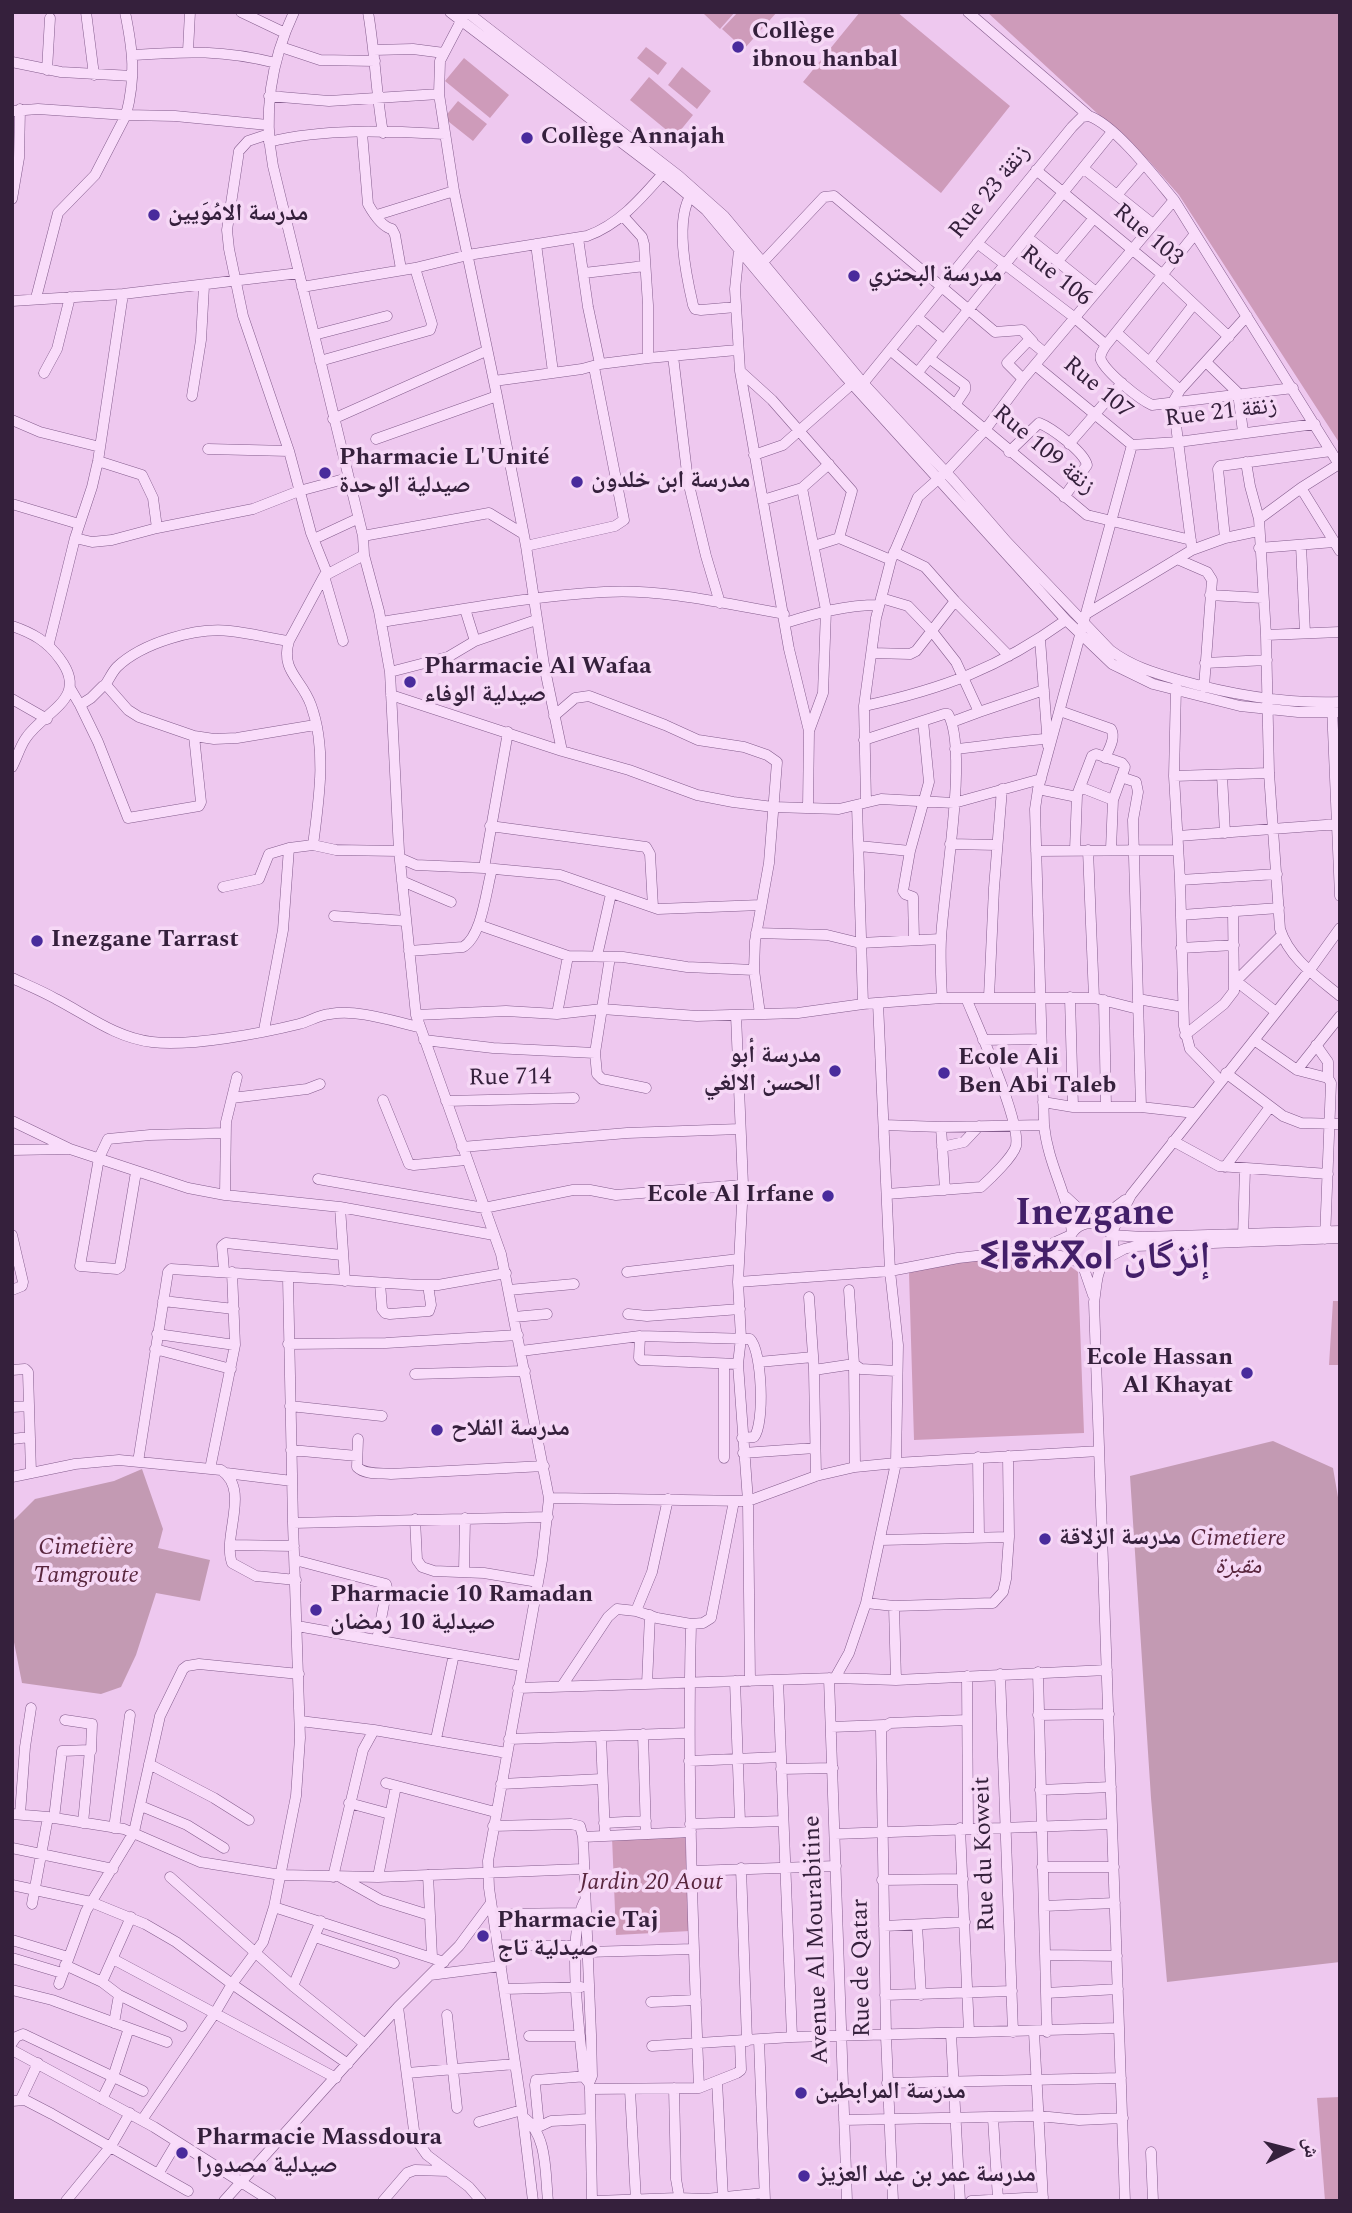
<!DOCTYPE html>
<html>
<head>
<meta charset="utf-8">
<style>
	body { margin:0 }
	#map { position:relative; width:1352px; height:2213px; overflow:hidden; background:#eec8ef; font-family:Spectral,"Noto Naskh Arabic",serif }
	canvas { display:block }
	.frame { position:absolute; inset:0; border:14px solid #35203c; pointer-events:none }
	.north { position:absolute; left:1254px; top:2115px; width:70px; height:70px; -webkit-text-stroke:5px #f6d8f6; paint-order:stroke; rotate:84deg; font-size:19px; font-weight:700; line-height:28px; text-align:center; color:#35203c }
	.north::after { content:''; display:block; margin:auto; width:24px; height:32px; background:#35203c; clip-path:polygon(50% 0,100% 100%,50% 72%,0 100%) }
</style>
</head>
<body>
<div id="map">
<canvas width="1352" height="2213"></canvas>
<div class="frame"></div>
<div class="north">ش</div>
</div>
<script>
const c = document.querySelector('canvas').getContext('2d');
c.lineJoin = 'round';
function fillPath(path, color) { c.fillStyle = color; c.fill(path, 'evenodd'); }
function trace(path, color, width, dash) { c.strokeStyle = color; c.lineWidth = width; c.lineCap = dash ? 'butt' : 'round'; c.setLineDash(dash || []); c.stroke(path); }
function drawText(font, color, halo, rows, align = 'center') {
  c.font = font + ' Spectral,"Noto Naskh Arabic","Noto Sans Tifinagh",serif'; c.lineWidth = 7; c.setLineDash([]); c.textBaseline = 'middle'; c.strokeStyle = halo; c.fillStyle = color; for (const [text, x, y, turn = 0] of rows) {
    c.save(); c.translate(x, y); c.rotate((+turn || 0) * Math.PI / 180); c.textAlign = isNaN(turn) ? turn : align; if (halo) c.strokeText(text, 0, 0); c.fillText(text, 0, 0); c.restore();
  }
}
fillPath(new Path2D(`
	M705,12h30l-15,17 -16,-15z
	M738,12h39l-33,37 -22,-20z
	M860,12h37l113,94 -69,87 -138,-111z
	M987,12h353v432l-161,-249 -30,-34z
	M646,47l21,16 -9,12 -21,-17z
	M464,58l45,37 -19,23 -45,-37z
	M682,67l29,24 -14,18 -29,-24z
	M649,77l44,38 -18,22 -45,-37z
	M458,101l29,23 -14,17 -29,-23z
	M1052,1253l26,19 6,161 -170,7 -5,-167 46,-14z
	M1333,1301h7v64h-11z
	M685,1833l5,98 -74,4 -4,-98z
	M1340,2097v104h-15l-8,-103z`), '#ce9bba');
fillPath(new Path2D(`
	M1273,1441l60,27 7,41v453l-173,20 -16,-184 -21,-322z
	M142,1469l21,60 -5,19 52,12 -10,41 -44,-8 -20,62 -15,32 -20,7 -79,-11 -10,-51v-110l23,-23 79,-18z`), '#c39ab3');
const minor = new Path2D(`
	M86,12l8,63
	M125,12c8,39 11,65 1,103l49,1 93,9
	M241,12l44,21
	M294,12c-23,49 -31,101 -21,154l90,370 1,19 15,56 11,61 9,179 17,164 85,239 48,244 -7,62 -54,301 1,27 33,222 11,91
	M368,12c7,40 8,81 15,121
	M450,12l213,162 43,36 138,165 222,245 46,44 41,20 87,22 58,6h42
	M467,12l212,164 45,40 139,167 92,99 52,60 103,108c21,16 44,23 69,30 53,15 105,24 161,22
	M968,12l121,104
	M463,17l-23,44 -1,33 15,97 43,205 29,150 18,119 18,86
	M281,47l39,13 55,1
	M374,50l39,-1 31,4
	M188,51l2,-39
	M134,55c53,-4 90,-5 142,8
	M12,62l49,10 71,4
	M47,70l3,-52
	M269,96l60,5 110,-7
	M12,111l26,-2 88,6 -31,60 -37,38 -22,85
	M362,133l6,71c5,9 14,23 24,25l3,6 6,34
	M269,134l-21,7 -9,10 -12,79 2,19 14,67 46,135 22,82 16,40
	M269,142c56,-14 119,-11 176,-8
	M1083,168l70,56
	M1036,170l128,106 65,61
	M692,193c-18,26 -6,82 1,112l2,4 6,1 35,-3
	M1117,195l27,-31
	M12,199l7,-41 1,-49
	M377,215l77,-24
	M623,216l19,21 2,7 4,61v53
	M1195,234l-89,111c-3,5 -7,10 -5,15 6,13 38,39 51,45l141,-17
	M1027,237l69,55
	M578,238l10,69 12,57
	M977,243l98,75 31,27
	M536,244l17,128
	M739,250l-4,39 5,82 49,278 20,82 -1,77
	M1058,261l36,-43
	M763,262l61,-65 10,-1 161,136 27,-2 11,12
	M584,273l61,-7
	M302,287l113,-19 53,-13 119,-19c34,-12 57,-41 80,-67
	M12,301l111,-7 176,-21
	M917,317l27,23
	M1117,333l63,57
	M314,335l73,-19
	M890,350l197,165 104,25
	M673,356l15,125 18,75 14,47
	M929,358l36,27v5l-10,15
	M320,361l110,-31 2,-6 -17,-56
	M1149,362l45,-58
	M1206,362l32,31 5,39
	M1035,365l97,80
	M740,371l32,29 80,91 -13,47 -25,8
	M918,372l194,-240
	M44,373l13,-24 13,-52
	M1023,379l-16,-16 22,-23 16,13
	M494,381l88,-12 18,-5 48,-6 89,-8
	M860,387l212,-260 10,-10 7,-1c26,9 66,61 85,84l166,266
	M192,396l9,-56 3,-54
	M333,419l153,-68
	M12,420l28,12 60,15
	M376,439l121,-43
	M1069,444l53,-61
	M1132,445l46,-3 137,-18
	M208,449l81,2
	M1009,452l30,-29c13,5 45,29 48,42l-23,32
	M754,455l29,-10 69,-61
	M98,461l44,14 11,23 4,30
	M1246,462l4,24 9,33 7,116 3,138 11,156c9,29 37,48 60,67
	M802,488l24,122 -3,83 -14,38
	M1301,488l39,63
	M763,500l39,-12 27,-24
	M12,504l67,20
	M1259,519l42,-31 38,-24
	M363,536l126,-23 33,20
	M75,538l17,4 20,-2 45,-12 96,-19 46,-18 49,-13
	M839,538l52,22
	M1225,538l-7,-69 2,-3 111,-15
	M314,539l43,-20
	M1301,545l4,88
	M526,546l89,-20 9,-6 -30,-153
	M1259,548l75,-6
	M1192,550l-19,-148 7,-12 67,-74
	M894,552l31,15 30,34 54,55
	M1177,559l30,13 5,8 -8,107
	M324,576l19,65
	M1210,595l53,3
	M881,598l27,8 23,24 25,32 23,50 -27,10
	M1086,614l106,-64 33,-12 33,-7
	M381,622c74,-11 148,-26 223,-30 56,-4 124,12 180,22
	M785,623c32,-10 60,-18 94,-18
	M12,626c21,7 36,16 48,33 30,40 -16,52 -34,79 -6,8 -9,20 -14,29
	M1266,635l74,-3
	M1040,639l8,107
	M289,641c-9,30 13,38 22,64 16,44 8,94 2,140l23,5 63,1
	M475,641l61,-21
	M49,643l26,-105 17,-51 6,-26 25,-167
	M872,653l38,1 6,-3 39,-50
	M1205,663l62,-3
	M390,672l58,-15 27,-16 -10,-32
	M105,685c4,-5 7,-13 12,-18 25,-24 79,-40 113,-36 19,2 39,7 59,10l35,-65 40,-21
	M1176,687l-2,89 6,104 4,146 6,23 30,31
	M70,688l10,17 11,-7 12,-12h4l21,24 11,7 55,19 20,3 23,-1 78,-13
	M391,695l171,56 67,19 68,25 36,7 40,5 66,2 42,-10 73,4 87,-24
	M12,699l35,20
	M80,705l18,37 30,76 71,-12 2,-4 -7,-66
	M864,706c79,-17 135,-38 202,-86
	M1332,706l8,190
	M1060,711l51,18c5,9 -2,20 -6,29
	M979,712l65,-22
	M554,716l21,-18 14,-2 76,29 33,15 46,7 23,8 10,7 -8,101 -14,78 -1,29 6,44
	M864,740l80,-26h4c21,36 -5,177 -7,225 -1,19 0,39 1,59
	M955,749c31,-3 61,-8 91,-10
	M1222,775l3,58
	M1174,776l95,-3
	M1080,787l33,13
	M1038,789l39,8
	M866,801l-2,-95 12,-88 15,-58 27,-63 28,-25 39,-42 38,-51 151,-179
	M857,805l6,199
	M490,826l156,21 4,7 3,53
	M1178,836l161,-12
	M950,844l47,1
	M859,846l51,5
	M1075,850l2,-55 15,-39 4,-2 26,9 3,4 -12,33 -2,49
	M1036,851l142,-1
	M400,858l16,7 68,3 76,7 98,34 103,-4
	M484,868l24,-136
	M1180,880l97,-6
	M402,881l49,21
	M223,887l36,-8 10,-25 20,-6
	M1181,915l98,-7
	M334,916l72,5
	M479,925l89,31 55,1 64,10 67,3
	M756,933l71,2 33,8 81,-4
	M914,940l-1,-43 -8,-3 -2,-3 7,-40 19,-69 -6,-61
	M1181,948l53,-3
	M409,951l54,-4c19,-11 23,-56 29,-78
	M597,956l14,-62
	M610,957l-15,96 2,21 5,5 44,9
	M12,978c15,7 30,13 44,21 31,16 60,39 96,43 37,5 111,-9 147,-18 11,-3 20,-9 31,-10 28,-5 62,7 89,13
	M989,997l5,-109 8,-99
	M1070,997l3,110
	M1098,999l40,10
	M1138,999l45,8
	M1276,1012l-40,-31 46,-46
	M557,1014l11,-58
	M416,1015l90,-4 51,3 45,-5 95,7 101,-3 65,-9 79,-6h152l-6,-148
	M736,1015l7,170 -5,97 3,56 -3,26 10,137 2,180
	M264,1030l19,-100 6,-82 24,-3
	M1185,1035l39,-31 10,-13 -1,-80
	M424,1040l69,8 102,5
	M983,1040l58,-1
	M1254,1040l43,30 31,8 3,5 -6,156
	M1316,1045l12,17v16
	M1297,1070l43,-54
	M1226,1073l57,43 18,7 39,1
	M232,1098l75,-9 13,-5
	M383,1100l26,64 5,1 52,-5
	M446,1101l128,-3
	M1043,1102l30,5h33l-2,-107
	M1106,1107h35l-8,-287 5,-28 -2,-10 -15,-5
	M1141,1107l54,6
	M12,1121l58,28 118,39 37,7 115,12 154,28
	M884,1125l57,2 103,-2
	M941,1127l4,63
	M1173,1141l46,25 109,8
	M462,1147l165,-14 113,-4
	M942,1147l22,-5 15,-16
	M12,1150l56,-1
	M1225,1167l45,-60
	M136,1172l-16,95 -3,2 -37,-3 19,-108 9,-19 42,-4 75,-2
	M318,1179l166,29 89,-18h17l26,5 127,-10
	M887,1194l94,-7c9,-8 32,-30 35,-41 5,-25 -38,-119 -50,-148
	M225,1195l1,-73 11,-45
	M1066,1197l27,25
	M340,1207l5,74
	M1096,1222l29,-22
	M1072,1232c-4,-38 -24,-67 -28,-107l-9,-316 3,-20 94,-344
	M1111,1234l20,-39 178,-224 31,-43
	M12,1235l11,47 -1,4 -10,4
	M1111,1235l32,2 197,-6
	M1243,1238l2,-70
	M1037,1251l37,8
	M1111,1256l13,-7 12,-3 204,-8
	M1102,1264c-15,6 -30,0 -33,-17 -3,-25 34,-34 43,-10 5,14 -4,18 -10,28 -6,9 -6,27 -8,37l31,899
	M1083,1266l10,29
	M224,1271l-2,-25 4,-3 116,12
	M627,1272l112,-13
	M738,1282l152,-11 68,-13 72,-8 21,-6 20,-9
	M380,1283l2,26 3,4 5,1 39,-3 2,-6 -3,-20
	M509,1290l65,-6
	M849,1290l5,74 1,103
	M809,1297l5,73 2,106
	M163,1301l71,8
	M628,1314l19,2 93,-7
	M514,1317l33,-3
	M157,1334l78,11
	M640,1336l-1,22 2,2 97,4
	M288,1344l98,-1 132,-8
	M155,1349l76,20
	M521,1351l119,-15 110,3c12,11 15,85 4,98l-12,1
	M759,1362l54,-5
	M724,1364v94
	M12,1370l13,-1 3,3 3,101
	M814,1370l40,-6 7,5 35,2
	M415,1374l110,-3
	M290,1406l92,10
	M12,1407l17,-1
	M12,1439l18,-2
	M358,1439l-1,28c8,8 24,6 34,7l153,-8
	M291,1450l66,6
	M743,1453l72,-5
	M978,1457l1,80
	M138,1462l30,-190 3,-3 247,16h20l68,-12
	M210,1469l25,-124 -3,-73
	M226,1473l66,8
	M12,1477l63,-13 44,-4 102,10c30,20 1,65 11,93l24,13 40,4
	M549,1498l199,3 68,-25 39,-9 41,-4 203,-12
	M415,1519l2,41 5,7 12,4 50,2 54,9
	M293,1523l255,-6
	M881,1540l128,-3
	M230,1545l64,1
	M295,1560l91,24 1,4 -10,52
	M464,1572l1,-54
	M866,1603l28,3 99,-3 10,-11 3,-13 3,-42 -1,-81
	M894,1606l2,74
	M636,1611l16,-39 16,-73
	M691,1624l12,-1 8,-5 23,-117
	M297,1626l225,40
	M1038,1672l9,360
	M1000,1674l13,358
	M967,1676l1,152
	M829,1678l18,523
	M835,1678l14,-25 17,-50 30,-140 2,-118 -8,-74 -12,-268
	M778,1680l14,357
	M735,1681l5,141
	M647,1684l3,-69
	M562,1686l46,-69 9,-8 19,2 21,7 34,6c-4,154 2,309 8,464
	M518,1688l317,-10 61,2 211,-10
	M1038,1715l71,-1
	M65,1720l27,4 -1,27
	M300,1721l74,9 133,23
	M831,1727l53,-2
	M643,1734l3,100
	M436,1739l18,-85
	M509,1739l92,-3
	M689,1761l92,-4
	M149,1764l65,34 35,22
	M781,1769l52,-1
	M386,1783l109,29
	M501,1784l101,-5
	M1040,1790l71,-3
	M349,1803l41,11
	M141,1806l46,19 37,23
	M12,1814l36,3 76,12 76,33 81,13 97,2 205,-8
	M20,1814l5,-67 6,-39
	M54,1818l8,-67 28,-1 -7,73
	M604,1823l42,-2
	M690,1824l93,-3
	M493,1826l78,-2 9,2 3,11
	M114,1828l16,-113
	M960,1828l9,204
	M835,1834l277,-10
	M605,1835l-4,-99 88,-3
	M12,1848l101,21
	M1042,1867h72
	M741,1868l6,173
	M693,1871l143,-5
	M428,1875l4,82
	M170,1877l123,109 72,58
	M333,1877l30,-127 11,-20
	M340,1877l41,23 48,15
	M378,1877l18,-91
	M882,1880l81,-1
	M12,1885l79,17 54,22 31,18 56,42 116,80
	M584,1902c-18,37 -4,131 0,175l5,6 1,6 109,-1 38,-15 4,-3 -1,-29
	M32,1904l16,-87
	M1044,1906l71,-3
	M274,1907l170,55
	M493,1914l89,-1
	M917,1925l4,70
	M884,1926l81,-4
	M315,1937l79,26
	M12,1940l56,17
	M498,1945l77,1
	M587,1952l106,-3
	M1045,1955l72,1
	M12,1958l50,15
	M113,1959l223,119
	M65,1965l37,17 29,-65
	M430,1975l71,-9
	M102,1982l17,13 63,31
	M59,1984l27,-73 48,-79 26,-116 23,-47 4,-3 12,-2 100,10
	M293,1986l28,-65
	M504,1989l77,-2
	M12,1990l40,10 115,42
	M1046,1993l72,-4
	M885,1995l127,-4
	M651,2002l45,-2
	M398,2007l17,131 12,17 21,16
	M447,2015l10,93
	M114,2023l5,-28
	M1034,2032l9,169
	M951,2034l9,167
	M529,2036h51
	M759,2040l6,161
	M12,2043l4,-6 7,-3 120,57
	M652,2046l140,-9 327,-9
	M12,2050l142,77 117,74
	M407,2073l108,-9
	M717,2081l6,117
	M589,2083l3,-7 -1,-42 -8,-197 108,-5
	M887,2083l234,-5
	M674,2088l2,91 4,22
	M590,2089l2,112
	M630,2090l6,111
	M21,2099l17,-36
	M102,2099l11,-22 16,-49
	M12,2101l13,-1 27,14 136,77
	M523,2117c25,17 22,56 25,84
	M993,2118l5,81
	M142,2120l73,-107 17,-29 31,-42 11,-35 22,-111 4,-58 -7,-215 -5,-245
	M844,2120l195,-4 40,4 44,-2
	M479,2122l43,-12
	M539,2126l-4,-41 1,-5 52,-4
	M536,2128l15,-7 38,-2
	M1151,2152l2,49
	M158,2174l19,-32
	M66,2201l45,-55 19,-33
	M224,2201l174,-194 61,-61 32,-43
	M383,2201l24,-28 8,-3 33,1 21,16 12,14
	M595,2201l83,-3 28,1 58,-6
	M893,2201l-7,-165 -5,-307 9,-6 77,-3
	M971,2201l72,-4`);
trace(minor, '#835c8c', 11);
trace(minor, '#f9dcfa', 10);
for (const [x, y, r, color] of [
	[738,47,7,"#492b9c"],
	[527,138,7,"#492b9c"],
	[154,215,7,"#492b9c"],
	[854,276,7,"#492b9c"],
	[325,473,7,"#492b9c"],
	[577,482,7,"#492b9c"],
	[410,682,7,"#492b9c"],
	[37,941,7,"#492b9c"],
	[835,1071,7,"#492b9c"],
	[944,1073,7,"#492b9c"],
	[828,1196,7,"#492b9c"],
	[1247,1373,7,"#492b9c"],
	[437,1430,7,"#492b9c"],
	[1045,1539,7,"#492b9c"],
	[316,1610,7,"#492b9c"],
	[483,1936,7,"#492b9c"],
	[801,2093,7,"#492b9c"],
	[182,2153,7,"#492b9c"],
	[804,2176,7,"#492b9c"]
]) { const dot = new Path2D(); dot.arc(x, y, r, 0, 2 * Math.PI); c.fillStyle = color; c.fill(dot); trace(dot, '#f6d8f6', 2.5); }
drawText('bold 24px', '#35203c', '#f6d8f6', [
	["Collège",752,33],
	["ibnou hanbal",752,61],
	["Collège Annajah",541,138],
	["مدرسة الامُوَيين",168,215],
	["مدرسة البحتري",868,276],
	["Pharmacie L'Unité",339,459],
	["صيدلية الوحدة",339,487],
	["مدرسة ابن خلدون",591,482],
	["Pharmacie Al Wafaa",424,668],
	["صيدلية الوفاء",424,696],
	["Inezgane Tarrast",51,941],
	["مدرسة أبو",821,1057,"right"],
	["الحسن الالغي",821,1085,"right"],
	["Ecole Ali",958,1059],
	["Ben Abi Taleb",958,1087],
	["Ecole Al Irfane",814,1196,"right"],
	["Ecole Hassan",1233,1359,"right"],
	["Al Khayat",1233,1387,"right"],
	["مدرسة الفلاح",451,1430],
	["مدرسة الزلاقة",1059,1539],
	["Pharmacie 10 Ramadan",330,1596],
	["صيدلية 10 رمضان",330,1624],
	["Pharmacie Taj",497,1922],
	["صيدلية تاج",497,1950],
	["مدرسة المرابطين",815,2093],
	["Pharmacie Massdoura",196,2139],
	["صيدلية مصدورا",196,2167],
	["مدرسة عمر بن عبد العزيز",818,2176]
], 'left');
drawText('24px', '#35203c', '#f6d8f6', [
	["Rue 23 زنقة",991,193,-51],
	["Rue 103",1147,236,40],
	["Rue 106",1055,277,38],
	["Rue 107",1097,389,40],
	["Rue 21 زنقة",1221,414,-7],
	["Rue 109 زنقة",1043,451,40],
	["Rue 714",510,1079,-1],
	["Rue du Koweit",986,1854,-92],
	["Avenue Al Mourabitine",818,1940,-92],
	["Rue de Qatar",863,1968,-91]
]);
drawText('italic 24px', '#59263e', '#f6d8f6', [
	["Cimetiere",1238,1540],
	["مقبرة",1238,1568],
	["Cimetière",86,1549],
	["Tamgroute",86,1577],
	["Jardin 20 Aout",651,1884]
]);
drawText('bold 38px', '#431f69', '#f6d8f6', [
	["Inezgane",1095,1217],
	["ⵉⵏⴻⵣⴳⴰⵏ إنزگان",1095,1261]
]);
</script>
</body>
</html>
